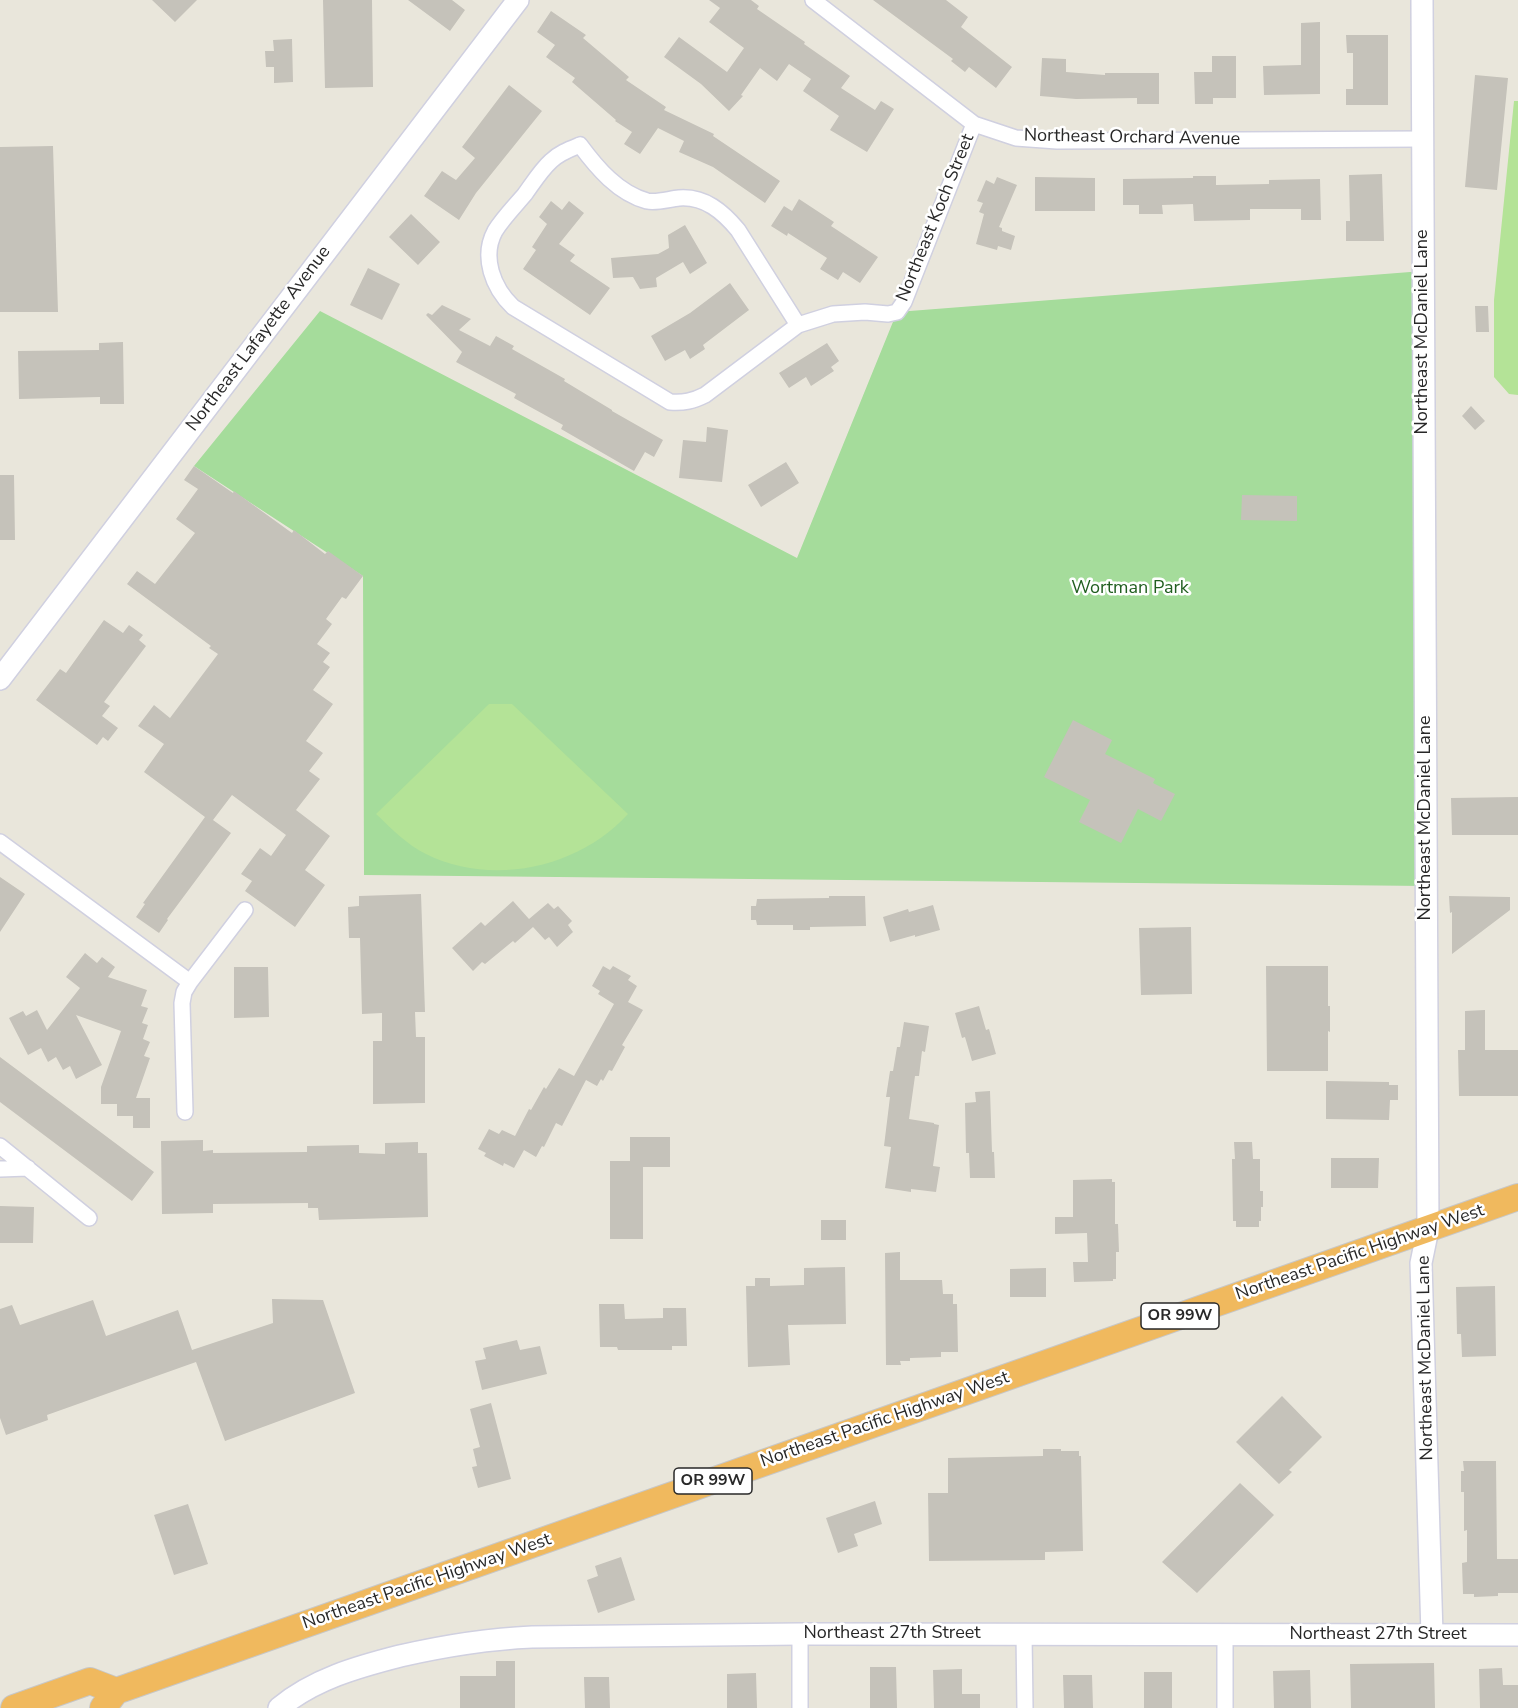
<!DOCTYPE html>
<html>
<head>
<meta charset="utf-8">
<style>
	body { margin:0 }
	canvas { display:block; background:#e9e6db }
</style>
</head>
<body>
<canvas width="1518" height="1708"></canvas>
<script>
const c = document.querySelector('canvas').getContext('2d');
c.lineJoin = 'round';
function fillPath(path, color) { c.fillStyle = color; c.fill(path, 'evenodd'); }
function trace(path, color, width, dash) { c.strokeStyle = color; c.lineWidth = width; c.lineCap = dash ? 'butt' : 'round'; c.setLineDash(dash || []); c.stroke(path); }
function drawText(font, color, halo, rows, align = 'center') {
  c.font = font + ' "Nunito Sans",sans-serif'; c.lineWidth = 5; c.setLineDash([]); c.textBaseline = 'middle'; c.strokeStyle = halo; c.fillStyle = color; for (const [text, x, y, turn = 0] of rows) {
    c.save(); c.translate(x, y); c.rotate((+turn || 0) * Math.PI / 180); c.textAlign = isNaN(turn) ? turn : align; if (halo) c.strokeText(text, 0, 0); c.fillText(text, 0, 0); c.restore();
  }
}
fillPath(new Path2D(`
	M1423,271l3,615 -1062,-11 -1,-299 -169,-110 126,-155 477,247 100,-246z`), '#a5dc9b');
fillPath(new Path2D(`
	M1514,101h4v294l-9,-1 -15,-17v-77z
	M489,704h23l116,110c-49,54 -136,73 -202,40 -19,-9 -35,-26 -50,-40z`), '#b4e397');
fillPath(new Path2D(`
	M152,0h45l-22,22z
	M323,0h49l1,87 -48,1z
	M408,0h44l13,10 -15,21z
	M709,0h42l8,6 -2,3 48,33 -1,2 46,32 -9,12 34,22 6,-9 13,8 -27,43 -37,-22 9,-14 -36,-25 8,-12 -22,-15 -12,17 -17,-13 -19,27 2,1 -14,15 -28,-27 -37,-27 15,-20 48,35 17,-24 -35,-26 11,-14z
	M873,0h73l22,17 -7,10 51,40 -16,21 -27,-21 -4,5 -14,-11 2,-2z
	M551,11l35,24 -3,3 46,39 -3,3 40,27 -2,3 50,24 -1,2 67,45 -15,22 -52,-36 -34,-15 5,-11 -26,-13 -18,26 -16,-10 8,-12 -17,-11 1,-1 -44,-38 3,-4 -29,-21 9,-12 -18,-13z
	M1320,22v72l-56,1 -1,-29 38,-1v-42z
	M1346,35h42v70h-42v-16h7v-36h-6z
	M292,39l1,43 -19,1v-16h-8l-1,-16h9l-1,-11z
	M1212,56h24v42h-23v6h-18l-1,-32h18z
	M1042,58l24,1v13l39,3v-2h54v31h-22v-6l-61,1 -36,-3z
	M1475,75l33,3 -11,112 -32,-3z
	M509,85l33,26 -66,82 -17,27 -35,-24 18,-25 14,9 19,-22 -13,-11z
	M53,146l5,166h-58v-165z
	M1382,174l2,67h-38v-20h4l-1,-46z
	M1193,176h23v9l53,-1v-4l51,-1 1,41h-20v-11h-51v11l-56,1 -1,-17 -31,1 1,9h-24v-9h-16v-26l70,-1z
	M997,177l20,8 -18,42 3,1v3l13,5 -4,14 -13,-4 -1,4 -21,-6 8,-30 -5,-2 4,-9 -6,-2 9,-21 8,4z
	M1035,177l60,1v33h-60z
	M799,199l35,23 -3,4 47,31 -18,26 -17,-11 -5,8 -18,-11 7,-11 -39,-25 -1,3 -16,-10 13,-20 8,5z
	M551,201l11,9 7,-9 15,12 -25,31 16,11 -5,6 40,27 -20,27 -67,-46 13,-19 -4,-3 15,-23 -8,-7z
	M411,214l29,28 -22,23 -29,-28z
	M685,225l22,38 -17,11 -7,-12 -27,16 1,9 -17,2 -7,-12 -20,1 -2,-20 47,-4 11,-6 -1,-13z
	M368,268l32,16 -18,36 -32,-15z
	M730,283l19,27 -46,35 2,4 -15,10 -5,-9 -20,11 -14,-25 39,-23z
	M442,305l29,14 -12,11 31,16 6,-10 18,10 -2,3 53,30 -1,2 48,29v1l51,29 -9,17 -9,-5 -11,19 -73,-42 2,-4 -49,-27 2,-4 -60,-32 6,-10 -36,-37 2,-2 4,2z
	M1475,306h13l1,26h-13z
	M123,342l1,62h-24v-7l-81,2 -1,-48 81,-1v-7z
	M827,343l12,18 -8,6 3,4 -23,15 -5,-9 -17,11 -10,-15z
	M1471,406l14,15 -10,9 -13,-14z
	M707,427l21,3 -6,52 -43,-4 4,-38 23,2z
	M786,462l13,21 -38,24 -13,-22z
	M194,466l39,27 1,-2 58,42 2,-3 31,24 3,-3 35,25 -17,23 -4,-2 -16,22 6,5 -15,20 13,9 -7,9 7,5 -17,23 20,14 -27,37 17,12 -14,18 11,8 -24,31 34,26 -25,34 20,15 -30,42 -50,-36 7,-10 -11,-7 19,-26 11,8 15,-21 -54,-40 -19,25 18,13 -64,86 1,1 -9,13 -23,-16 9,-13 -2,-1 62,-86 -61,-45 20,-28 -26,-18 16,-21 16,13 48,-64 -9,-6 2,-2 -84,-62 10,-13 18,13 40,-51 -19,-14 22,-30 -14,-9z
	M0,475h14l1,65h-15z
	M1242,495l55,1v25l-56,-1z
	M104,620l19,13 6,-8 14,10 -4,5 7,6 -42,56 6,4 -8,10 16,12 -10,13 -5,-4 -6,8 -61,-45 24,-31 6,4z
	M1073,720l39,20 -7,14 50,25 -2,4 22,11 -14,27 -23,-12 -17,34 -42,-21 11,-22 -46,-23z
	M1518,797v38h-66l-1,-37z
	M0,877l25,17 -25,38z
	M421,894l4,118h-10l1,25h9v66l-52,1v-63h9v-28l-20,1 -2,-76h-11l-1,-31 11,-1v-10z
	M829,896h36l1,30 -56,1v3h-17v-5h-36l-1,-5h-5v-14h5l1,-7 72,-1z
	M1449,896l61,1v13l-58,44v-42l-2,1z
	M513,901l16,18 19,-16 6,6 4,-3 14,15 -4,4 5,7 -16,15 -8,-10 -4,3 -12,-13 -18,16 -2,-2 -28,23 -3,-2 -9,9 -21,-23 29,-26 4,4z
	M933,905l7,25 -25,7v-2l-25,7 -7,-25 25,-8 1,3z
	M1191,927l1,67 -51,1 -2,-67z
	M85,953l12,10 5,-6 13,10 -7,10 39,13 -6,16 7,2 -6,15 6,2 -5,14 7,3 -6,14 6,2 -14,40h14v30h-17v-12h-16v-12h-16v-17l20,-56 -45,-16 26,50 -26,14 -6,-13 -7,4 -7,-13 -8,5 -7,-14 -13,7 -19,-37 14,-7 3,5 11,-6 10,20 33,-42 -14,-11z
	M603,966l7,4 3,-4 18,10 -3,4 9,6 -9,16 15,8 -21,35 3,2 -13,24 -3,-1 -6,11 -2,-2 -4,7 -11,-6 -24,46 -6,-3 -12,24 -2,-1 -6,11 -12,-7 -10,18 -10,-5 -1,3 -19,-10 2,-3 -8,-4 11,-20 10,5 3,-4 13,6 14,-27 2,1 13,-23 2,2 13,-21 15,8 40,-72 -16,-10 2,-3 -8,-5z
	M1266,966h62v40h2v26l-2,-1v40h-61z
	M234,967h34l1,50 -35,1z
	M979,1006l7,24 3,-1 7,25 -24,7 -7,-24 -3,1 -7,-25z
	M1485,1010v40h33v46h-59l-1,-46h7v-39z
	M904,1022l25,4 -4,26 -3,-1 -3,25h-4l-6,43 25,4v1l5,1 -6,41 7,1 -4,25 -25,-3v3l-26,-4 6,-41 -7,-1 6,-49h-4l4,-26h3l4,-24h3z
	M0,1057l154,115 -22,29 -132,-99z
	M1326,1081l63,1v3h9v15h-8l-1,20 -63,-1z
	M990,1091l2,61h2l1,26h-25l-1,-25h-3l-1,-50 11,-1 -1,-10z
	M630,1137h40v30h-27v72h-33v-78h20z
	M203,1140v11l10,-1v3l94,-1v-6l52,-1v8l26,1v-11l33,-1v11h9l1,64 -109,3 -1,-12h-10v-5l-95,1v9l-51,1 -1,-73z
	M1234,1142h18l1,17h7v32h3v16h-2v14h-2v6h-23v-6h-3l-1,-62h3z
	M1331,1158h48l-1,30h-47z
	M1112,1179v3h3v42h3l1,28h-3v27h-3v2l-39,1 -1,-20h15l-1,-29 -32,1v-17h18v-37z
	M0,1206l34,1 -1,36h-33z
	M821,1220h25v20h-25z
	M900,1252v28h42l1,14h10v10h4l1,48h-17v5l-31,1v3h-10l1,4h-15l-1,-112z
	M845,1267l1,57 -58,1 2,40 -42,2 -2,-81h9v-8h15v8l34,-1v-17z
	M1046,1268v29h-36v-28z
	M1495,1286l1,70 -34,1 -1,-23h-4l-1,-47z
	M272,1299l51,1 32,93 -130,48 -29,-79 -149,53 1,5 -42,15 -6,-17v-109l12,-4 8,20 73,-25 13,36 72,-26 14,40 81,-27z
	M599,1304h25l1,15 38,-1v-10h23l1,38h-15v4h-54l-1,-3h-17z
	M517,1340l3,10 20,-4 7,28 -65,16 -7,-29 11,-2 -3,-11z
	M1282,1396l40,41 -33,33 3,2 -13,12 -43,-42z
	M491,1403l20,76 -33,9 -6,-21 5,-1 -4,-17 7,-2 -10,-38z
	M1043,1449h18v2h18v5h2l2,95 -38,1v8l-116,1 -1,-68h20v-35l95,-2z
	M1463,1461h33l1,98h21v34h-20v3l-24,1v-3h-11l-1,-31 5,-1v-32l-3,1v-39h-3v-21h3z
	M1240,1483l34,32 -77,78 -35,-31z
	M875,1501l7,23 -28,10 4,12 -20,7 -12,-35z
	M188,1504l20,60 -34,11 -20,-60z
	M621,1557l14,43 -37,13 -11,-33 11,-4 -3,-10z
	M496,1661h19v47h-55v-32h36z
	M1434,1663l1,45h-84l-1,-44z
	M870,1667h26l1,41h-27z
	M1502,1668l1,17h15v23h-38l-1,-39z
	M962,1669v25h18v14h-46l-1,-38z
	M1310,1670l1,38h-37l-1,-37z
	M1144,1672h28v36h-28z
	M756,1673l1,35h-30v-34z
	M1063,1675h29l1,33h-29z
	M584,1677h25l1,31h-25z`), '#c5c2ba');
const street = new Path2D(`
	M813,0l161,124 42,14 41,3 365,-2
	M798,325l-60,-95c-15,-18 -33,-34 -59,-32 -10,1 -22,5 -32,3 -29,-8 -50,-33 -67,-56 -10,4 -21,8 -29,16 -10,9 -18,22 -26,33 -10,12 -22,24 -30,37 -14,26 -2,57 18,76l157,95c14,1 23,-1 35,-7l93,-70 35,-11 32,-2 23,2 9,-2 7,-10 70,-178
	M0,842l190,140 55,-72
	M185,1112l-3,-109 2,-11 6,-10
	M0,1146l89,72
	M0,1169l28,-1
	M800,1634v74
	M1024,1634l1,74
	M1225,1708v-74`);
const secondary = new Path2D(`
	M1422,0l6,1229 -7,34 11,372
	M0,679l518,-679
	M279,1708c35,-29 78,-41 121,-52 44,-10 87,-17 132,-19l268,-3 718,1`);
const highway = new Path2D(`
	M14,1708l76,-27 26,10
	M103,1708l13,-17 9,-3 1393,-491`);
trace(street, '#d0d0e0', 18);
trace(secondary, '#d0d0e0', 24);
trace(highway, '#c7c7c7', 28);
trace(street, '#fff', 15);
trace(secondary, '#fff', 21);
trace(highway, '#f0b95e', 26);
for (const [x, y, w] of [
	[1180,1316,78],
	[713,1481,78]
]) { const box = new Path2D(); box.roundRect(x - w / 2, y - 13, w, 26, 4.5); c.fillStyle = '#fff'; c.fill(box); trace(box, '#282828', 1.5); }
drawText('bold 16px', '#282828', null, [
	["OR 99W",1180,1316],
	["OR 99W",713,1481]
]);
drawText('18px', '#282828', '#fff', [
	["Northeast Orchard Avenue",1132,138,1],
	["Northeast Koch Street",936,218,-68],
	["Northeast McDaniel Lane",1423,332,-90],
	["Northeast Lafayette Avenue",259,339,-53],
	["Northeast McDaniel Lane",1426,818,-90],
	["Northeast Pacific Highway West",1360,1253,-19],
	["Northeast McDaniel Lane",1426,1358,-91],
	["Northeast Pacific Highway West",885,1420,-19],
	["Northeast Pacific Highway West",427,1582,-19],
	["Northeast 27th Street",892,1634],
	["Northeast 27th Street",1378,1635]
]);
drawText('18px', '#205e1f', '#fff', [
	["Wortman Park",1130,589]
]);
</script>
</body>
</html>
